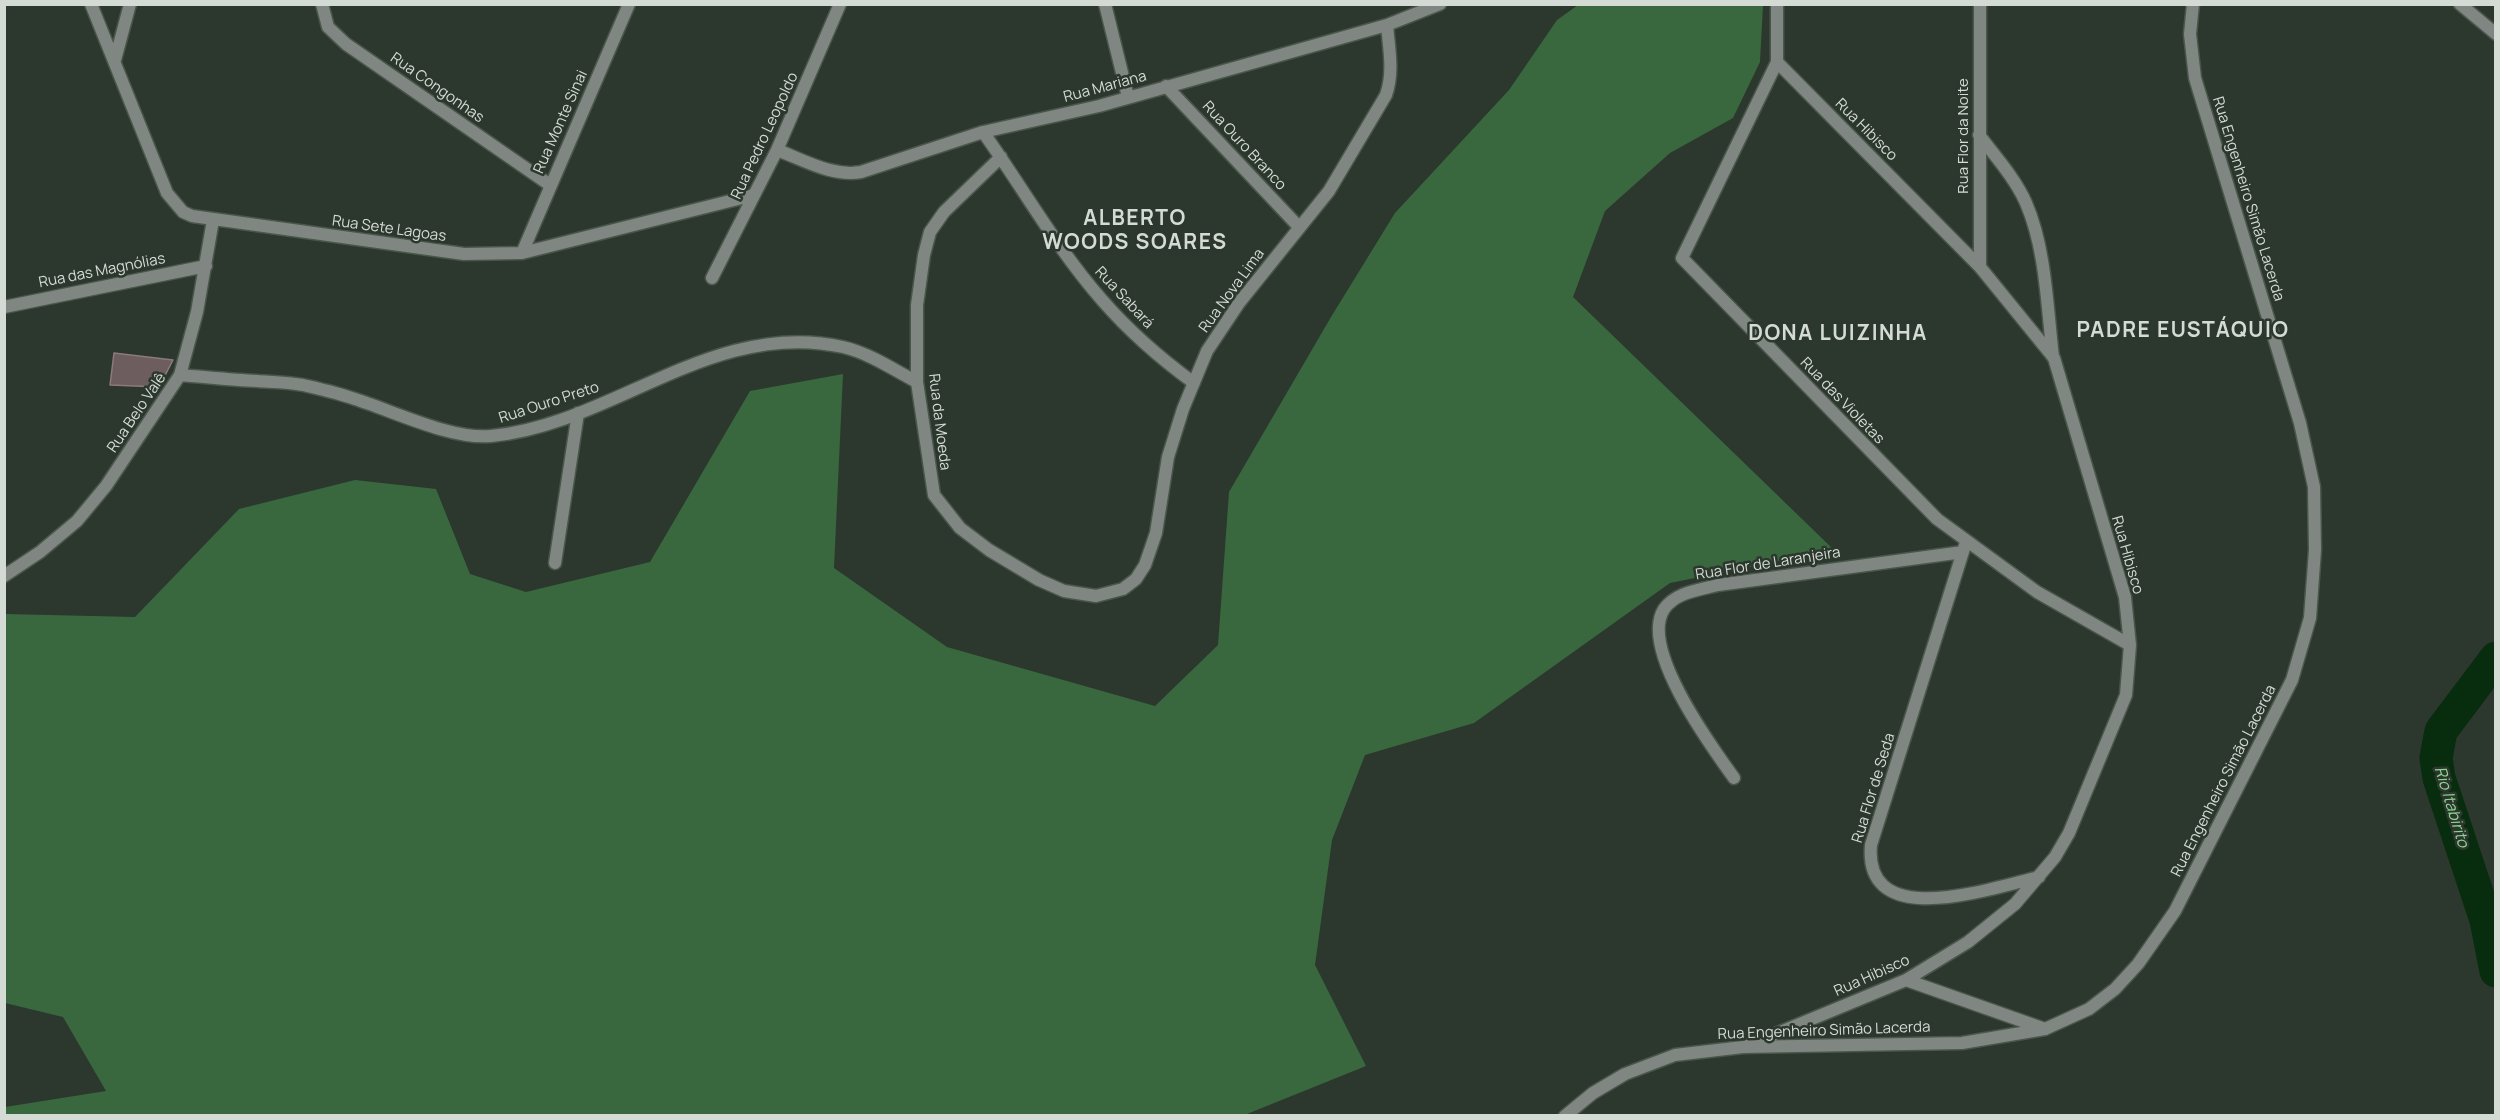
<!DOCTYPE html>
<html>
<head>
<meta charset="utf-8">
<style>
	body { margin:0 }
	#map { position:relative; width:2500px; height:1120px; overflow:hidden; background:#2c372d; font-family:Manrope,sans-serif }
	canvas { display:block }
	.frame { position:absolute; inset:0; border:6px solid #d4dbd5; pointer-events:none }
</style>
</head>
<body>
<div id="map">
<canvas width="2500" height="1120"></canvas>
<div class="frame"></div>
</div>
<script>
const c = document.querySelector('canvas').getContext('2d');
c.lineJoin = 'round';
function fillPath(path, color) { c.fillStyle = color; c.fill(path, 'evenodd'); }
function trace(path, color, width, dash) { c.strokeStyle = color; c.lineWidth = width; c.lineCap = dash ? 'butt' : 'round'; c.setLineDash(dash || []); c.stroke(path); }
function drawText(font, color, halo, rows, align = 'center') {
  c.font = font + ' Manrope,sans-serif'; c.lineWidth = 5; c.setLineDash([]); c.textBaseline = 'middle'; c.strokeStyle = halo; c.fillStyle = color; for (const [text, x, y, turn = 0] of rows) {
    c.save(); c.translate(x, y); c.rotate((+turn || 0) * Math.PI / 180); c.textAlign = isNaN(turn) ? turn : align; if (halo) c.strokeText(text, 0, 0); c.fillText(text, 0, 0); c.restore();
  }
}
fillPath(new Path2D(`
	M1578,5h185l-3,57 -27,56 -63,35 -65,58 -32,86 261,253 -164,33 -196,140 -109,32 -33,85 -17,125 51,101 -124,50 -1237,-1v-8l101,-16 -43,-74 -58,-14v-389l130,3 104,-108 116,-29 81,9 34,85 56,18 124,-30 100,-171 93,-17 -9,194 113,79 208,59 63,-61 11,-153 102,-175 64,-104 114,-123 48,-70z`), '#39683f');
trace(new Path2D(`
	M2496,658l-55,73 -5,27 3,20 47,142 10,51`), '#072c0e', 33);
const building = new Path2D(`
	M114,353l59,7 -14,27 -49,-2z`);
fillPath(building, '#6e5d5e');
trace(building, '#8d7b7c', 1.5);
const minor = new Path2D(`
	M91,4l76,189 16,19 9,4 272,38 58,-1 232,-58
	M322,4l6,23 18,17 204,141
	M1105,4l23,93
	M1777,4v58l-95,196 255,261 100,73 93,53
	M1980,4v263
	M115,60l15,-56
	M1166,86l133,141
	M983,132c40,56 74,117 119,168 27,31 59,59 92,83
	M1979,135c16,21 36,43 47,68 20,46 21,104 27,154
	M777,150c27,10 55,27 84,22l122,-40 116,-26 288,-81 53,-21
	M1001,157l-57,55 -14,20 -6,23 -7,50v77l17,113 26,33 29,22 50,30 25,11 32,5 27,-7 13,-10 9,-14 11,-32 12,-76 15,-48 24,-58 32,-48 90,-112 57,-96c8,-23 3,-46 1,-70
	M522,253l107,-249
	M712,278l65,-128 63,-146
	M4,307l202,-41
	M180,375c26,2 51,5 77,6 15,1 31,1 46,4 17,4 35,8 52,14 38,12 97,41 136,37 121,-11 222,-118 352,-89 26,6 51,23 74,35
	M1966,542l-95,303c-8,88 121,43 168,32
	M555,563l23,-150
	M4,576l36,-24 37,-31 29,-35 74,-111 17,-63 16,-92
	M1734,778c-23,-32 -95,-130 -70,-169 12,-17 35,-19 54,-24l245,-33
	M1906,980l139,49
	M1744,1047l162,-67 62,-38 47,-38 40,-47 14,-24 57,-138 4,-50 -5,-48 -71,-239 -74,-91 -203,-205`);
const tertiary = new Path2D(`
	M2460,4l36,30
	M1565,1116l28,-23 32,-19 50,-19 68,-8 219,-4 83,-14 44,-20 26,-20 23,-25 37,-53 117,-231 18,-62 5,-68 -1,-63 -14,-64 -105,-345 -5,-44 3,-30`);
trace(minor, '#4a554b', 15);
trace(tertiary, '#4a554b', 15);
trace(minor, '#808681', 12);
trace(tertiary, '#808681', 12);
drawText('15px', '#d4dbd5', '#2c372d', [
	["Rua Mariana",1105,87,-15],
	["Rua Congonhas",437,88,35],
	["Rua Monte Sinai",561,122,-66],
	["Rua Hibisco",1866,130,45],
	["Rua Pedro Leopoldo",765,136,-65],
	["Rua Flor da Noite",1964,136,-90],
	["Rua Ouro Branco",1244,146,47],
	["Rua Engenheiro Simão Lacerda",2248,199,73],
	["Rua Sete Lagoas",389,229,8],
	["Rua das Magnólias",102,271,-11],
	["Rua Nova Lima",1232,291,-54],
	["Rua Sabará",1124,298,47],
	["Rua das Violetas",1842,401,46],
	["Rua Ouro Preto",549,403,-18],
	["Rua Belo Valê",137,413,-56],
	["Rua da Moeda",939,422,83],
	["Rua Hibisco",2127,555,74],
	["Rua Flor de Laranjeira",1768,564,-9],
	["Rua Engenheiro Simão Lacerda",2224,781,-63],
	["Rua Flor de Seda",1874,788,-73],
	["Rua Hibisco",1872,976,-24],
	["Rua Engenheiro Simão Lacerda",1824,1031,-2]
]);
drawText('italic 16px', '#8fd595', '#2c372d', [
	["Rio Itabirito",2451,807,73]
]);
c.letterSpacing = '1.5px';
drawText('bold 21px', '#d4dbd5', '#2c372d', [
	["ALBERTO",1135,219],
	["WOODS SOARES",1135,243],
	["PADRE EUSTÁQUIO",2183,331],
	["DONA LUIZINHA",1838,334]
]);
c.letterSpacing = '0px';
</script>
</body>
</html>
